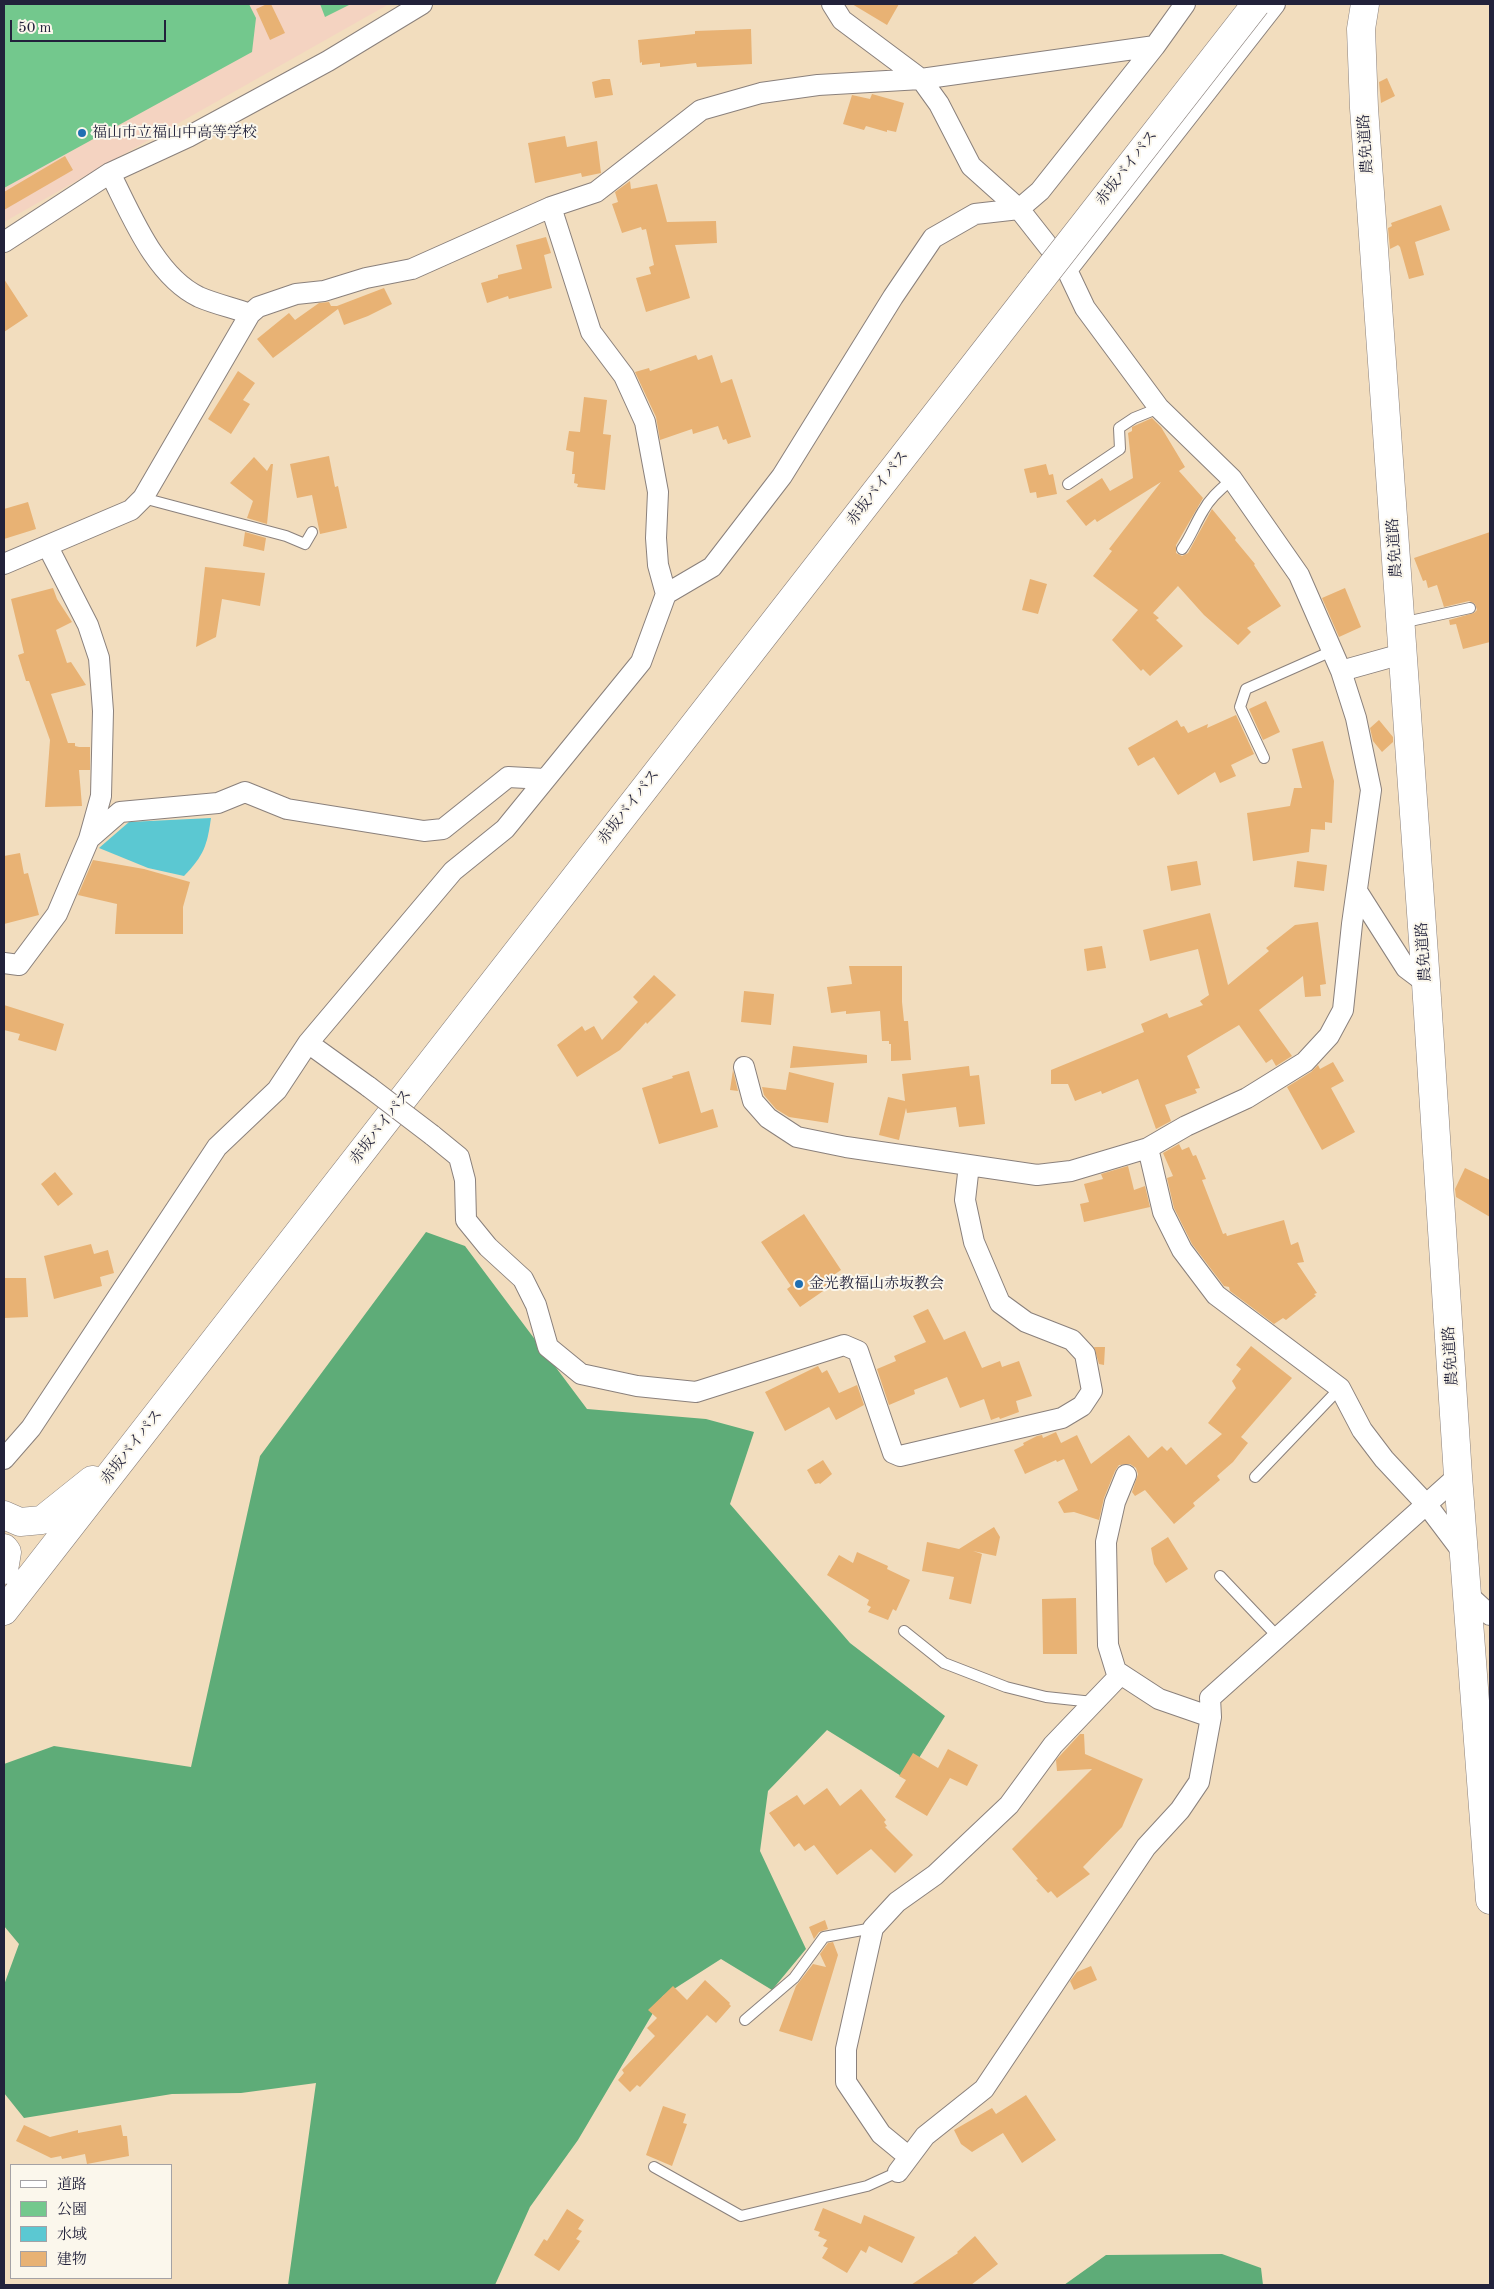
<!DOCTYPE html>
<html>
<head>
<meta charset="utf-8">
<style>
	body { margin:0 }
	#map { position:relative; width:1494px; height:2289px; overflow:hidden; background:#f2ddbe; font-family:"Old Standard TT","Noto Serif JP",serif }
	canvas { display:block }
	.frame { position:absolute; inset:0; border:5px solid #22223b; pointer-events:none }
	.legend { position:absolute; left:10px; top:2164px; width:162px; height:115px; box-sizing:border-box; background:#fbf7ec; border:1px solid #a4a2a5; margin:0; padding:6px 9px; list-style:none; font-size:15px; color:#22223b }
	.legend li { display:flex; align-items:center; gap:10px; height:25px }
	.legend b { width:25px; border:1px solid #a4a2a5 }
	.scale { position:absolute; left:10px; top:20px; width:156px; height:22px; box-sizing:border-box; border:2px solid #22223b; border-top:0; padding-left:6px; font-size:15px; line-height:18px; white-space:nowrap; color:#22223b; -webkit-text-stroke:4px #fbf7ec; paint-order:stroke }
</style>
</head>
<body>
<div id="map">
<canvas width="1494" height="2289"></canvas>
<div class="frame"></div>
<ul class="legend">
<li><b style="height:6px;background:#fff"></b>道路</li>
<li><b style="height:14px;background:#73c88d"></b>公園</li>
<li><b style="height:14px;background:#5bc8d2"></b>水域</li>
<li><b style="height:14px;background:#e8b274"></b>建物</li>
</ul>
<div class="scale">50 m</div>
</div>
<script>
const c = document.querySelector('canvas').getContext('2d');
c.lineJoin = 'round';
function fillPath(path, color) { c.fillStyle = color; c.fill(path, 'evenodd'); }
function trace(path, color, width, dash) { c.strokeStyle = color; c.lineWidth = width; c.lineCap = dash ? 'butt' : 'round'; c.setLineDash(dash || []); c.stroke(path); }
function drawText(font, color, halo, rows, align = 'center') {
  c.font = font + ' "Old Standard TT","Noto Serif JP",serif'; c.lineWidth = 4; c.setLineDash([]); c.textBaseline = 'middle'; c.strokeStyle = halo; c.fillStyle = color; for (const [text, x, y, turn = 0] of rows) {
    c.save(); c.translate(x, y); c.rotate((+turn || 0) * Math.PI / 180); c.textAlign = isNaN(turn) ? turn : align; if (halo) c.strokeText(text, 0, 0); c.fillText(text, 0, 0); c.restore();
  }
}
fillPath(new Path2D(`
	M4,4h385l-385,218z`), '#f4d3c1');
fillPath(new Path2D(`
	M4,4h245l7,14 -4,34 -248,136z
	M320,4h31l-26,13z`), '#73c88d');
fillPath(new Path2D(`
	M426,1232l39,14 122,163 119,10 48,13 -24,72 120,139 95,73 -39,63 -79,-49 -59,61 -8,60 46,98 -34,41 -51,-31 -58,37 -85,144 -48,67 -35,78h-207l28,-202 -75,10 -69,1 -148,24 -20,-25v-108l15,-41 -15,-18v-162l50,-18 137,21 69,-311z
	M1222,2254l39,14 2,17h-199l42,-30z`), '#5eac78');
fillPath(new Path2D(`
	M211,818c-4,28 -7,37 -27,58l-36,-8 -49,-20 30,-26z`), '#5bc8d2');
fillPath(new Path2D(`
	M267,4h4l14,29 -15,7 -14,-31z
	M852,4h47l-12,21z
	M751,29l1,35 -55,3 -1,-4 -36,4v-4l-18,2v-3l-2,1 -2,-23 57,-6v-3z
	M1387,78l8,18 -14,7 -2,-21z
	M603,79h7l3,16 -18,3 -3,-16z
	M872,94l32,9 -8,29 -9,-2v2l-21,-6 -2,4 -21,-6 9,-29 18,4z
	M565,136l2,11 30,-6 4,32 -19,4 -1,-4 -46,10 -7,-40z
	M65,156l8,14 -69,40v-18z
	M630,181l1,8 26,-5 10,38 49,-1 1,22 -42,2 15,53 -44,14 -10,-34 15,-4 -2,-7 5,-2 -8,-36 -4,1 -1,-3 -19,6 -10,-29 6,-2 -3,-10z
	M1441,205l9,25 -35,12 9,33 -15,4 -9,-32 -2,-2 -8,4 -2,-21 4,-2 -1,-3z
	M546,237l5,16 -7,2 8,33 -43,11 -1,-3 -21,7 -6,-20 17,-5v-3l24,-6 -6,-24z
	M4,279l24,37 -24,16z
	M384,288l8,16 -24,12 -24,9 -6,-16 -65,49 -16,-19 32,-26 6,7 24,-17 10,-1 2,4h6z
	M696,355l2,5 14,-5 9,28 11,-4 19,58 -23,7 -2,-5 -3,1 -5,-14 -25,8 -1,-5 -32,11 -4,-23 -21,-45 14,-4 1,3z
	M238,371l17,12 -12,17 7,4 -19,30 -23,-15z
	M584,397l23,3 -4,34 8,1 -6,55 -28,-3 1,-3 -4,-1 1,-9h-3l2,-22 -8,-2 3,-19 11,1z
	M1152,418l9,9 24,40 -6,4 24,27 -27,47v8l6,3 6,-3 24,-44 24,29 -1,2 20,24 -1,1 27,41 -34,22 4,4 -13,13 -34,-30 -26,-29 -25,27 6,5 -3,2 27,26 -33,30 -7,-7 -2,2 -29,-31 26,-30 -45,-34 19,-25 -3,-2 52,-67 -64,40 -2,-3 -9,7 -20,-25 36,-23 8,13 23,-13 -5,-45 4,-2v-4z
	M329,456l6,31 3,-1 9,42 -27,6 -8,-39 -15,3 -7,-34z
	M254,457l13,14 4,-7h2l-6,60 -20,-6 6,-17 -23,-18z
	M1046,464l3,11 4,-1 4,20 -20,4 -1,-6 -6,1 -6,-24z
	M28,502l8,27 -32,10v-30z
	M245,532l21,6 -2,13 -21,-5z
	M1490,532v110l-27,7 -7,-25 -6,1 -1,-5 25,-7 3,-3 -2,-6 -6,-3 -25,6 -7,-22 -9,3 -2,-8 -3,1 -9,-23z
	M205,567l60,6 -5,33 -38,-7 -6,38 -20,10z
	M1030,579l17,5 -9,30 -16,-4z
	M53,588l4,11 15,23 -16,8 11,33 4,-1 15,23 -35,9 17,49h7v3l4,1h11v23h-11l3,36 -37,1 5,-67 -21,-59h-3l-8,-26 6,-2 -13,-54z
	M1345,588l16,39 -22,10 -17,-39z
	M1266,701l14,31 -17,8 -14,-31z
	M1236,715l18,39 -23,11 5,11 -16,7 -5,-11 -37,23 -24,-38 -16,9 -10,-18 49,-28 4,7 3,-1 4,7 20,-9 -1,4z
	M1379,720l14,17v5l-11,10 -9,-11 -3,-13z
	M1323,741l11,40 -2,42 -7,-1v8l-14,-1 -2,23 -56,9 -6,-48 43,-7 4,-18h8l-10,-39z
	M20,853l4,21 4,-1 11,42 -35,9v-68z
	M93,860l51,9 46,13 -7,25v27h-68l2,-30 -39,-9z
	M1197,861l4,24 -30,6 -4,-25z
	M1297,861l30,4 -3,26 -30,-4z
	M1210,913l18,72 41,-34 -3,-3 29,-23 23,-3 8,62 -6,1 1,11 -16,1 -2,-21 -44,34 33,46 -16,10 -4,-7 -6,4 -27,-38 -52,31 13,32 -5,1 2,4 -32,12 6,16 -15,8 -18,-50 -36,15 -1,-3 -26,10 -7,-17h-17v-14l93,-38 -3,-8 26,-11 2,5 34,-13 -3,-4 9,-6 -11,-46 -48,12 -7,-31z
	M1102,946l4,22 -19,3 -3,-22z
	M849,966h53v36l2,19h4l3,39 -20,1v-17h-2v-3h-7l-2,-30 -34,3v-3l-15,2 -4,-26 25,-3z
	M654,975l22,20 -29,29 -1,-2 -26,28 -43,27 -20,-32 25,-19 3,5 9,-5 8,14 36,-38 -5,-5z
	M744,991l30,3 -3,31 -30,-3z
	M4,1005l60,19 -8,27 -38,-11 2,-6 -16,-4z
	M793,1046l74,9v8l-77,5z
	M1333,1062l11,19 -13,7 24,44 -33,18 -35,-63 24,-15 7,-7 2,4z
	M969,1066l1,10 9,-1 6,49 -26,3 -3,-20 -49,6 -1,-5 -7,32 -20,-5 9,-38 17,4 -3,-27z
	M733,1070l5,21 -8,-1z
	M689,1071l12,42 12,-4 5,18 -59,17 -17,-56 31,-10 -1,-2z
	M789,1072l45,11 -6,40 -39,-6 -13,-8 -12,-14 -2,-8 24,3z
	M1179,1144l3,6 7,-3 4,9 3,-1 10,24 -4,1 21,54 3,-1 1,3 57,-16 7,25 7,-3 6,20 -7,1 20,30 -3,1 2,2 -30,24 -3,-2 -9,6 -44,-33 -1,-4 -5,-1 -32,-42 -18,-36 -7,-30 6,-2 -10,-23z
	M1128,1166l6,24 11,-4 5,21 -66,15 -4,-18 9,-2 -5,-18 19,-5 -2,-5z
	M1465,1168l25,12v37l-34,-20 -1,-8z
	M55,1172l18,22 -15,12 -17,-22z
	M804,1214l37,56 -16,11 4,6 -29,20 -13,-18 4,-3 -30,-44z
	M91,1244l3,10 14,-4 6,23 -14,4 2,9 -48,13 -10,-43z
	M4,1278h22l2,39 -24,1z
	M928,1309l16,31 21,-9 17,37 18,-7 2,6 17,-6 13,35 -16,5 3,11 -19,7 -1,-2 -8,3 -7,-21 -24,9 -13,-31 -33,13 1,4 -26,11 -12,-36 19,-8 -2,-5 32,-14 -13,-26z
	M1251,1346l41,32 -51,59 7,6 -15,19 -16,14 3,4 -27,23 2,3 -21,18 -29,-34 -10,6 -3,-4 6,-18 -2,-6 -6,-4 -11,1 -4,6 -11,27 -5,22 -25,-8 -10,1 -6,-11 20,-12 -14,-31 -7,3 -1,-2 -31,14 -11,-24 10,-5 -1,-2 14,-7 5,-1 1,3 13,-6 5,11 16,-8 14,29 38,-29 19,23 14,-12 5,5 4,-4 15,18 36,-31 -14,-11 28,-35 -4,-7 9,-12 -5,-4z
	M1094,1347h11l-1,18 -5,-1z
	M818,1366l4,7 5,-3 12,23 18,-8 7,20 -28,15 -7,-13 -44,24 -20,-39z
	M823,1460l9,14 -12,10 -1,-1 -4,1 -8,-14z
	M994,1527l6,10 -4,19 -23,-5 9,3 -11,50 -22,-5 5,-22 -32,-6 5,-29 32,7z
	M1168,1537l20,32 -22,14 -12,-19 -3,-16z
	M857,1552l31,14 -1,3 23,11 -14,31 -3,-2 -5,11 -20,-8 3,-5 -4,-2 2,-5 -42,-25 12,-20 14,8z
	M1076,1598l1,56h-34l-1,-55z
	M1080,1734h4l1,20 58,25 -21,48 -39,40 7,7 -33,24 -6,-7 -3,2 -12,-13 2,-1 -26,-30 80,-80 -35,2 -1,-11z
	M948,1749l30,16 -11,21 -17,-8 -23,38 -32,-19 11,-17 -7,-4 14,-23 25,15z
	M827,1788l13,18 21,-17 25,31 -2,2 3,4 -2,1 28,28 -18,18 -24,-24 -34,26 -23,-30 -9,6 -6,-8 -5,4 -25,-34 28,-18 7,10z
	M825,1920l3,9 -9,3 -5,7 -5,-12z
	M833,1942l5,13 -26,86 -33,-10 17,-45 17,-22 13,3 -6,-13 8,-11z
	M1091,1966l6,14 -23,10 -4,-9 7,-9z
	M705,1980l25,23 -1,1 2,2 -15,17 -9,-8 -67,72 -3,-2 -7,7 -12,-12 6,-7 -2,-3 33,-34 -8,-8 10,-10 -9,-8 25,-24 14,14z
	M1026,2095l30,45 -34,23 -19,-30 -31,19 -11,-8 -7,-14 38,-22 4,6z
	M663,2106l23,8 -3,9 4,1 -15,42 -26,-11z
	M24,2125l26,12 28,-7v3l43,-8 2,11h4l2,20 -42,8 -2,-10 -23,5 -1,-3 -10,2 -35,-17z
	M823,2208l38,16 3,-9 51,22 -13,26 -33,-17 -3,7 -5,-3 -14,23 -25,-15 6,-10 -5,-2 4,-6 -9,-4 2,-4 -6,-2z
	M567,2209l17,11 -6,9 4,2 -6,8 4,2 -21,30 -25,-16 10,-16 3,2z
	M975,2236l23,28 -27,21h-60l47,-32 -1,-1z`), '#e8b274');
const lane = new Path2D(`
	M1068,484l52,-35 -1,-21 15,-10 25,-10
	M143,498l143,38 19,8 7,-12
	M1182,549c9,-13 13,-25 21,-38 7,-13 18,-22 29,-32
	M1401,623l69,-15
	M1264,758l-24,-51 6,-18 86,-38
	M1255,1477l85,-89
	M1220,1576l58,61
	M904,1631l40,32 62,24 40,10 47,5
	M745,2020l49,-42 30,-41 49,-9
	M654,2167l87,49 126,-30 31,-14`);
const street = new Path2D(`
	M110,173c21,41 45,103 89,124 16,7 35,11 51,17
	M551,207l40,125 33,44 21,46 13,70 -2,46 2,27 8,29
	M4,242l106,-69 78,-36 140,-76 94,-57
	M1067,270l208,-266
	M4,564l127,-54 12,-12 107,-184 8,-7 38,-13 28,-3 42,-13 46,-9 139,-62 45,-15 105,-82 60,-17 57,-8 103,-6 234,-33 30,-42
	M1341,671l61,-17
	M89,839l31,-27 98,-9 27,-11 42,17 137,22 19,-2 65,-52 37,2
	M1357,891l49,77 20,15
	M4,963l15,2 38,-51 32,-75 12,-43 2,-85 -4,-53 -11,-33 -40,-78
	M308,1043l61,44
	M744,1067l9,34 15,17 29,19 49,10 191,28 34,-4 77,-23 38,-22 61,-28 58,-36 24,-26 14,-26 9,-86 19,-134 -15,-72 -15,-47 -42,-96 -67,-96 -73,-71 -74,-100 -18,-38 -48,-61 -48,-43 -32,-62 -18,-25 -79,-59 -10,-16
	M432,1135l27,22 6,23 1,40 22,27 35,32 13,26 12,42 33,27 56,12 59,6 148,-47 14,6 35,102 7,3 162,-38 20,-12 10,-15 -7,-37 -13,-14 -46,-18 -26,-19 -26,-61 -9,-42 4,-35
	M1148,1148l15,64 19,38 34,45 124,93 22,42 22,29 43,46 37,49
	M4,1459l27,-31 186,-281 60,-57 31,-47 145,-172 52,-42 136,-167 25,-68 46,-27 70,-91 111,-179 40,-59 42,-24 44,-5 21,-18 115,-145
	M1126,1475l-11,27 -9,40 2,103 8,26 43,28 52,18
	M1469,1596l21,19
	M909,2157l-28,-23 -35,-52v-33l27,-121 24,-26 38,-27 74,-70 44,-60 68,-71
	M898,2172l27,-36 59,-47 162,-242 34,-37 19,-28 12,-65 -1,-19 248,-222`);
const secondary = new Path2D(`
	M1365,4l-4,25 3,79 62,875 32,493 32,424`);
const highway = new Path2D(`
	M4,1515l16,7 22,-2 50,-40
	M4,1548l3,4 -3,18
	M4,1611l1035,-1329`);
trace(lane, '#8a807c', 12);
trace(street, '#8a807c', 22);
trace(secondary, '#8a807c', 29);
trace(highway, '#8a807c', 29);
trace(lane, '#fff', 10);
trace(street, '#fff', 20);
trace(secondary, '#fff', 28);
trace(highway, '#fff', 28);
const streetBridge = new Path2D(`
	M369,1087l63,48`);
const highwayBridge = new Path2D(`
	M1039,282l217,-278`);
trace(streetBridge, '#8a807c', 22, []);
trace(highwayBridge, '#8a807c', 29, []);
trace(streetBridge, '#fff', 20);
trace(highwayBridge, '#fff', 28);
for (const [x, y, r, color] of [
	[82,133,5,"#1f6fb2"],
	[799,1284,5,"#1f6fb2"]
]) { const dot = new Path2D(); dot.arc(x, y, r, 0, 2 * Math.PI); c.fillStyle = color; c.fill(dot); trace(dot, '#fbf7ec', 2); }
drawText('15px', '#22223b', '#fbf7ec', [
	["福山市立福山中高等学校",92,133],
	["金光教福山赤坂教会",809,1284]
], 'left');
drawText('15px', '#22223b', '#fbf7ec', [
	["農免道路",1366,144,-94],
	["赤坂バイパス",1127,168,-52],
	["赤坂バイパス",878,488,-52],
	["農免道路",1395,548,-94],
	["赤坂バイパス",629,807,-52],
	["農免道路",1424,952,-94],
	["赤坂バイパス",381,1127,-52],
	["農免道路",1451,1356,-94],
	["赤坂バイパス",132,1447,-52]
]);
</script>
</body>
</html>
